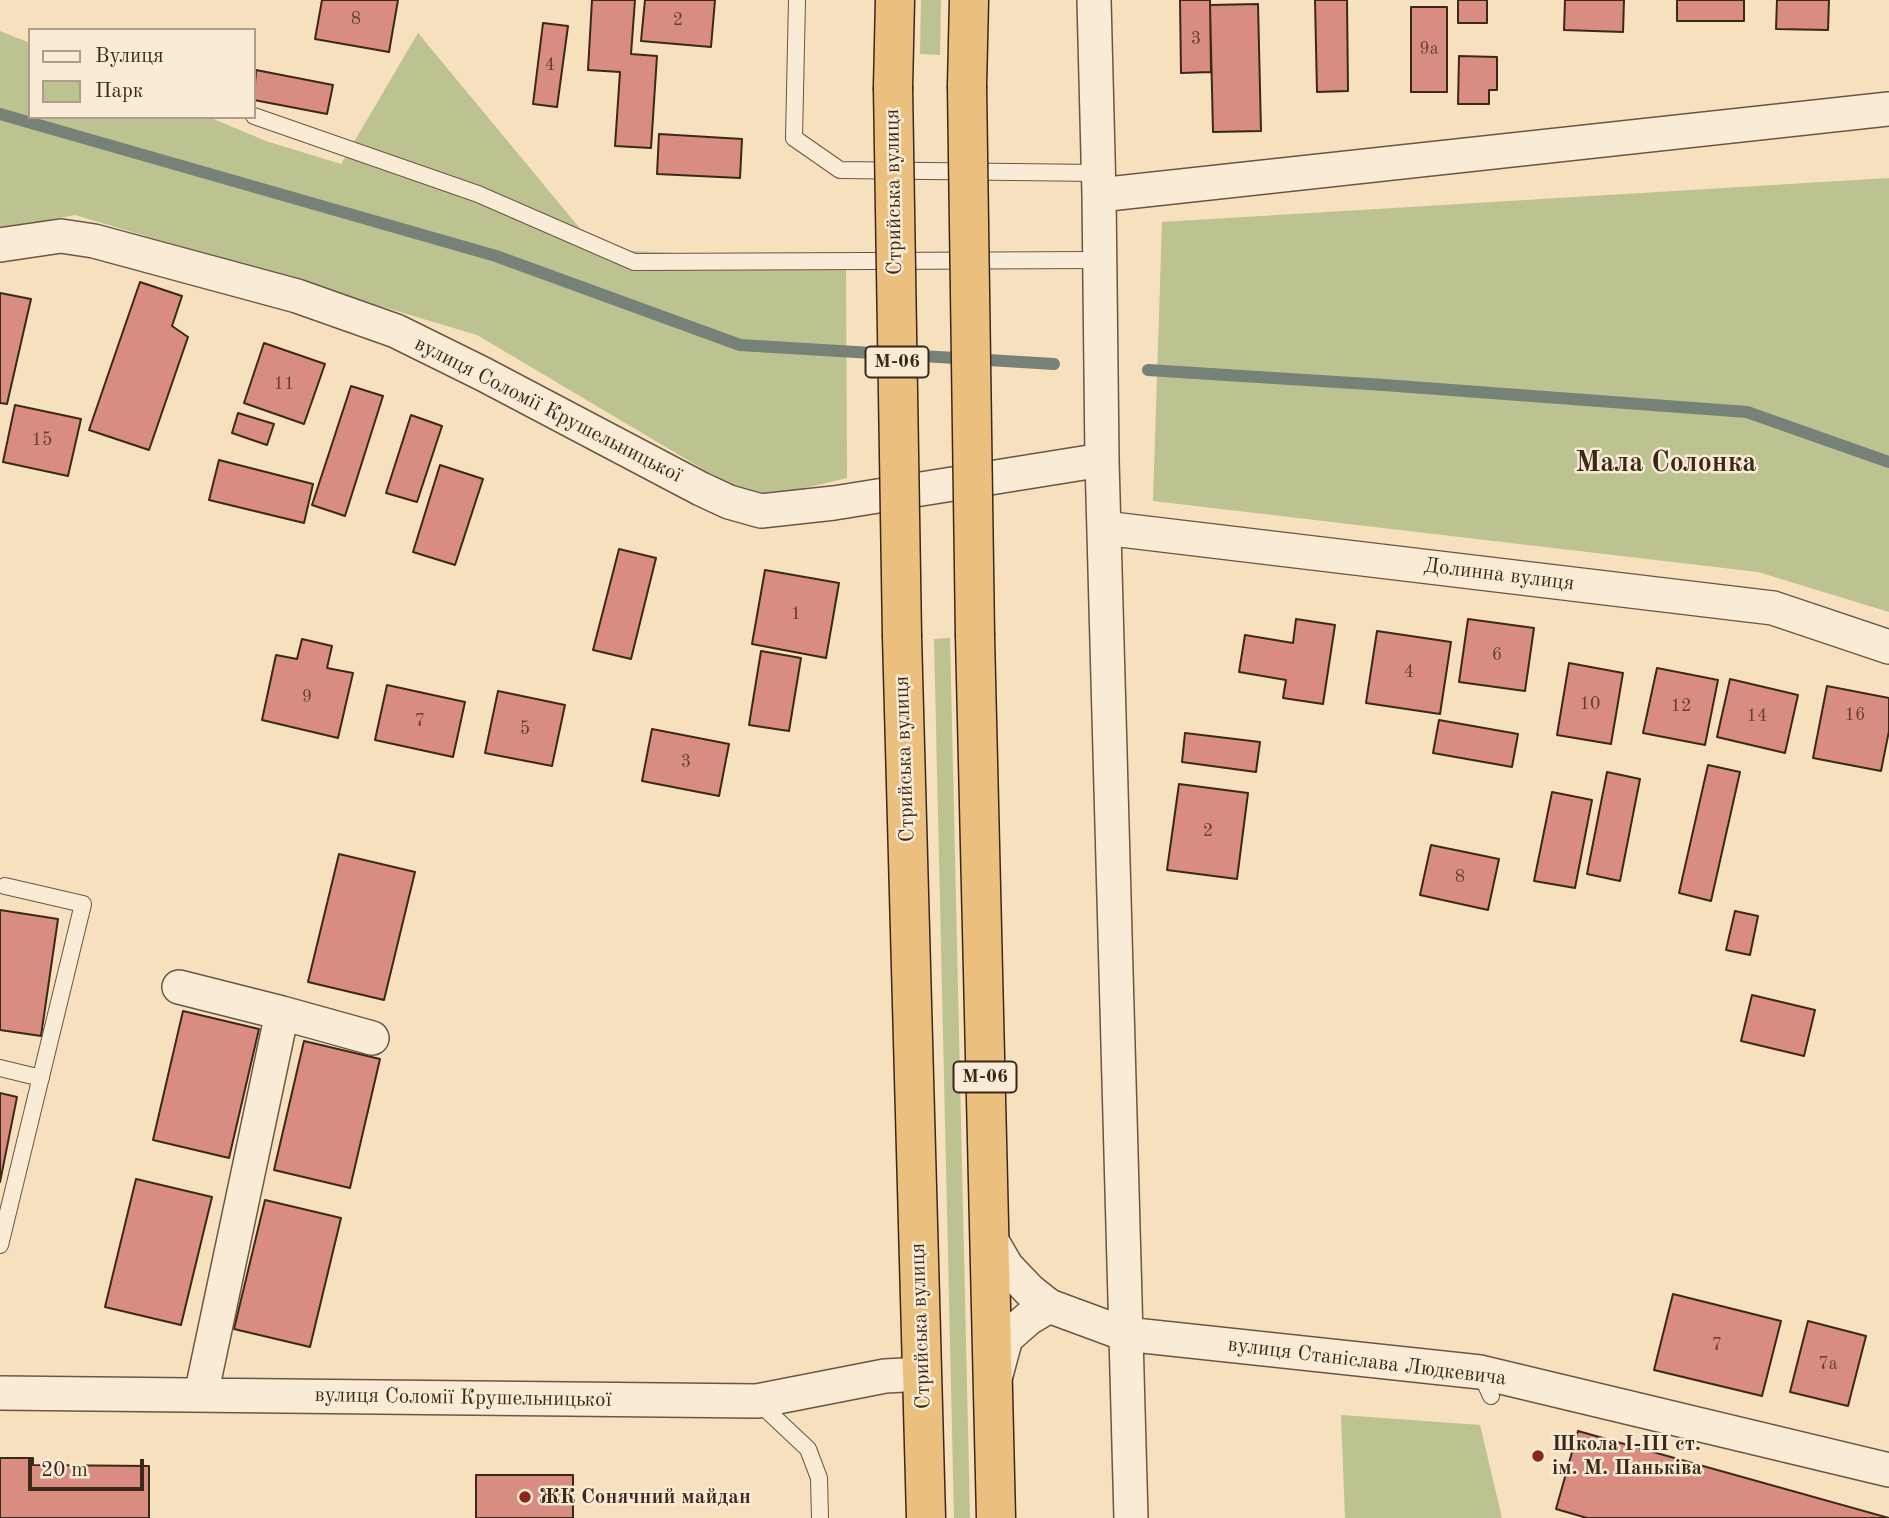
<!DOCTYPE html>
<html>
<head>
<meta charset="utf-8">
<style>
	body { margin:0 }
	#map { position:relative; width:1889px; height:1518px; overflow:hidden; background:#f6e0be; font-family:"Old Standard TT",serif }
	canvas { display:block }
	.legend { position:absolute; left:28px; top:28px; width:228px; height:91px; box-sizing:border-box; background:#f9ebd5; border:2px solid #ad9d8a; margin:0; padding:9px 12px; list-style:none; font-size:21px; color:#3c2819 }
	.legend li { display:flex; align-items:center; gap:14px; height:35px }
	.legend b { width:35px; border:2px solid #ad9d8a }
	.scale { position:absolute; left:28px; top:1459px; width:116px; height:32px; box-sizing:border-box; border:4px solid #3c2819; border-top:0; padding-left:9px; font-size:21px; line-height:24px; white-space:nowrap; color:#3c2819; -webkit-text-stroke:5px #f9ebd5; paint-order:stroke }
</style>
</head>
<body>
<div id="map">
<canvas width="1889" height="1518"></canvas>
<ul class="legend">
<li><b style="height:9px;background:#f9ebd5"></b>Вулиця</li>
<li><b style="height:19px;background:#bdc291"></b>Парк</li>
</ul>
<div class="scale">20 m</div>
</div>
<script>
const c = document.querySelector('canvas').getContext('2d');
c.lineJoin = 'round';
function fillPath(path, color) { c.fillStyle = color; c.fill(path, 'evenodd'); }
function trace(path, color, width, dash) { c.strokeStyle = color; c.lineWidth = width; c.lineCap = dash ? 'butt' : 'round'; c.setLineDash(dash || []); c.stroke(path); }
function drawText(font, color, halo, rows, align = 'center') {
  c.font = font + ' "Old Standard TT",serif'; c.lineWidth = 5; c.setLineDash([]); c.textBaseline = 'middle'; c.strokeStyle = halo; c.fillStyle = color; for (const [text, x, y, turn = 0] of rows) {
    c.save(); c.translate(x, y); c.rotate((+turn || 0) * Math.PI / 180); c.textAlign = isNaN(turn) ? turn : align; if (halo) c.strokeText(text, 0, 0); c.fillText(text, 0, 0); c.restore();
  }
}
fillPath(new Path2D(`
	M921,0h20l-1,55 -20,-1z
	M0,31l30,12v74h179l57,24 75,23 77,-131 179,216 249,13 1,216 -92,22 -278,-165 -402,-120 -75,14z
	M1889,178v434l-131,-40 -605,-71 9,-279z
	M950,638l20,880h-16l-20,-879z
	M1341,1415l139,10 22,93h-157z`), '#bdc291');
trace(new Path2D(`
	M0,114l496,142 244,89 314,19
	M1148,370l236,15 363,27 142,50`), '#768177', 12);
const building = new Path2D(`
	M322,0h76l-9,52 -74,-13z
	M592,0h43l-4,54 26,2 -6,92 -36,-2 5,-74 -32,-2z
	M645,0h70l-4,47 -70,-6z
	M1180,0h30l1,72 -30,1z
	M1315,0h32l1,91 -31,1z
	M1458,0h29v23h-29z
	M1565,0h59l-1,32 -59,-2z
	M1677,0h67v21h-67z
	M1777,0h52l-1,30 -52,-1z
	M1258,4l3,127 -48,1 -3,-127z
	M1411,7h36v85h-36z
	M543,23l25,3 -11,81 -24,-3z
	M1459,56l38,1v33h-8v14h-31z
	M256,70l77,15 -6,29 -73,-14z
	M659,134l83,5 -2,39 -83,-4z
	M140,282l42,14 -10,30 16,11 -39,113 -60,-20z
	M0,293l31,6 -24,105 -7,-1z
	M264,343l61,21 -21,60 -60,-21z
	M351,386l32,10 -38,120 -33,-11z
	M15,405l66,14 -13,57 -65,-14z
	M238,413l36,11 -7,21 -35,-12z
	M411,415l31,11 -25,76 -31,-9z
	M219,460l94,24 -9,39 -95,-23z
	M440,465l43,14 -28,86 -42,-13z
	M619,549l37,9 -25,101 -38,-9z
	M765,570l74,13 -13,75 -74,-14z
	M1296,619l39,6 -12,79 -40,-6 3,-18 -47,-8 6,-37 48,8z
	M1468,619l66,9 -9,63 -66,-9z
	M1377,631l74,11 -11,72 -74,-11z
	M302,639l30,7 -5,22 26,5 -15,65 -76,-18 14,-65 21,4z
	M761,651l40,7 -12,73 -40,-6z
	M1569,663l54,10 -12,71 -54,-9z
	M1657,668l61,12 -13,65 -62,-12z
	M1730,679l68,16 -13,58 -68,-16z
	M387,685l78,17 -12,55 -78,-17z
	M1827,686l62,12v33l-8,40 -68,-13z
	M498,691l67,14 -13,61 -67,-13z
	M1439,720l79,14 -6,33 -79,-14z
	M652,729l77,15 -10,52 -77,-15z
	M1185,733l75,9 -4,30 -74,-10z
	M1708,765l32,7 -29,129 -32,-8z
	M1607,772l33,7 -20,102 -33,-7z
	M1179,784l69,9 -11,86 -70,-9z
	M1552,792l40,8 -17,88 -41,-7z
	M1431,845l68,14 -11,51 -68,-15z
	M339,854l76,18 -31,128 -76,-18z
	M0,910l58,9 -17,117 -41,-6z
	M1735,911l23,5 -8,39 -24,-5z
	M1752,995l63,15 -11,46 -63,-15z
	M183,1011l76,18 -30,129 -76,-18z
	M304,1041l76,18 -30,129 -76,-18z
	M0,1093l17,4 -17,85z
	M136,1179l76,18 -31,128 -76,-18z
	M265,1200l76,18 -31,129 -76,-18z
	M1673,1294l108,27 -19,75 -108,-26z
	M1808,1321l58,15 -18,70 -58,-14z
	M1578,1431l311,87h-302l-31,-9z
	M0,1458h33v7l116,1v52h-149z
	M476,1475h97v43h-97z`);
fillPath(building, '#d98d80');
trace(building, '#3c2819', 2);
const lane = new Path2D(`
	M797,0l-3,138 46,32 259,3
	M254,116l224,78 156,68 466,-2
	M0,1068l41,10
	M0,1245l83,-341 -78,-18
	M1480,1372l11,24
	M757,1401l51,48 11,29 1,40`);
const street = new Path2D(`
	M1094,0l5,195 3,265 29,1058
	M1099,195l790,-86
	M0,245l61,-9 33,5 203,55 99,35 87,43 218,115 28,13 32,9 73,-8 268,-43
	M1104,528l669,80 116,39
	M179,987l103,26 90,25
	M989,1236l18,31 23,24 19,15 76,28 355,38 409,98
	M996,1375l10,-37 23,-20 20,-12
	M0,1393l757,8 128,-25 38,-2
	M201,1395l81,-382`);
const highway = new Path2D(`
	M967,86l2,-86
	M893,87l2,-87
	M975,636l21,882
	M902,637l24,881`);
trace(lane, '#6a5642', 18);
trace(street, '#6a5642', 36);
trace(highway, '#3c2819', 41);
trace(lane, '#f9ebd5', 16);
trace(street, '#f9ebd5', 33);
trace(highway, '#ebc07f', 38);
const highwayBridge = new Path2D(`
	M967,86l8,550
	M893,87l9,550`);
trace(highwayBridge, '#3c2819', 41, []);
trace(highwayBridge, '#ebc07f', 38);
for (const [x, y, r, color] of [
	[1538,1456,7,"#8f2418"],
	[525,1497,7,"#8f2418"]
]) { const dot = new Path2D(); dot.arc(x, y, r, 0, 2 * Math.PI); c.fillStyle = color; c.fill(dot); trace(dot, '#f9ebd5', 2.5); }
drawText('18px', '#634133', null, [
	["8",356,19],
	["2",678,20],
	["3",1196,39],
	["9а",1429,49],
	["4",550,65],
	["11",284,384],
	["15",42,440],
	["1",796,614],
	["6",1497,655],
	["4",1409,672],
	["9",307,697],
	["10",1590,704],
	["12",1681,706],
	["16",1855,715],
	["14",1757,716],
	["7",420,721],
	["5",525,729],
	["3",686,762],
	["2",1208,831],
	["8",1460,877],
	["7",1717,1345],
	["7а",1828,1364]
]);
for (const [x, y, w] of [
	[897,362,63],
	[985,1077,63]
]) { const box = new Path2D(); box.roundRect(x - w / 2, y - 15.5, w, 31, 5); c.fillStyle = '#f9ebd5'; c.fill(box); trace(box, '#3c2819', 2); }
drawText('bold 19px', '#3c2819', null, [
	["М-06",897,362],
	["М-06",985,1077]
]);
drawText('21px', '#3c2819', '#f9ebd5', [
	["Стрийська вулиця",894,192,-91],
	["вулиця Соломії Крушельницької",548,410,27],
	["Долинна вулиця",1499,575,7],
	["Стрийська вулиця",905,759,-92],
	["Стрийська вулиця",921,1326,-92],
	["вулиця Станіслава Людкевича",1367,1362,7],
	["вулиця Соломії Крушельницької",463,1398,1]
]);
drawText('bold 21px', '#3c2819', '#f9ebd5', [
	["Школа І-ІІІ ст.",1552,1444],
	["ім. М. Паньківа",1552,1468],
	["ЖК Сонячний майдан",539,1497]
], 'left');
drawText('bold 28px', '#3c2819', '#f9ebd5', [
	["Мала Солонка",1666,464]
]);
</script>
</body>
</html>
